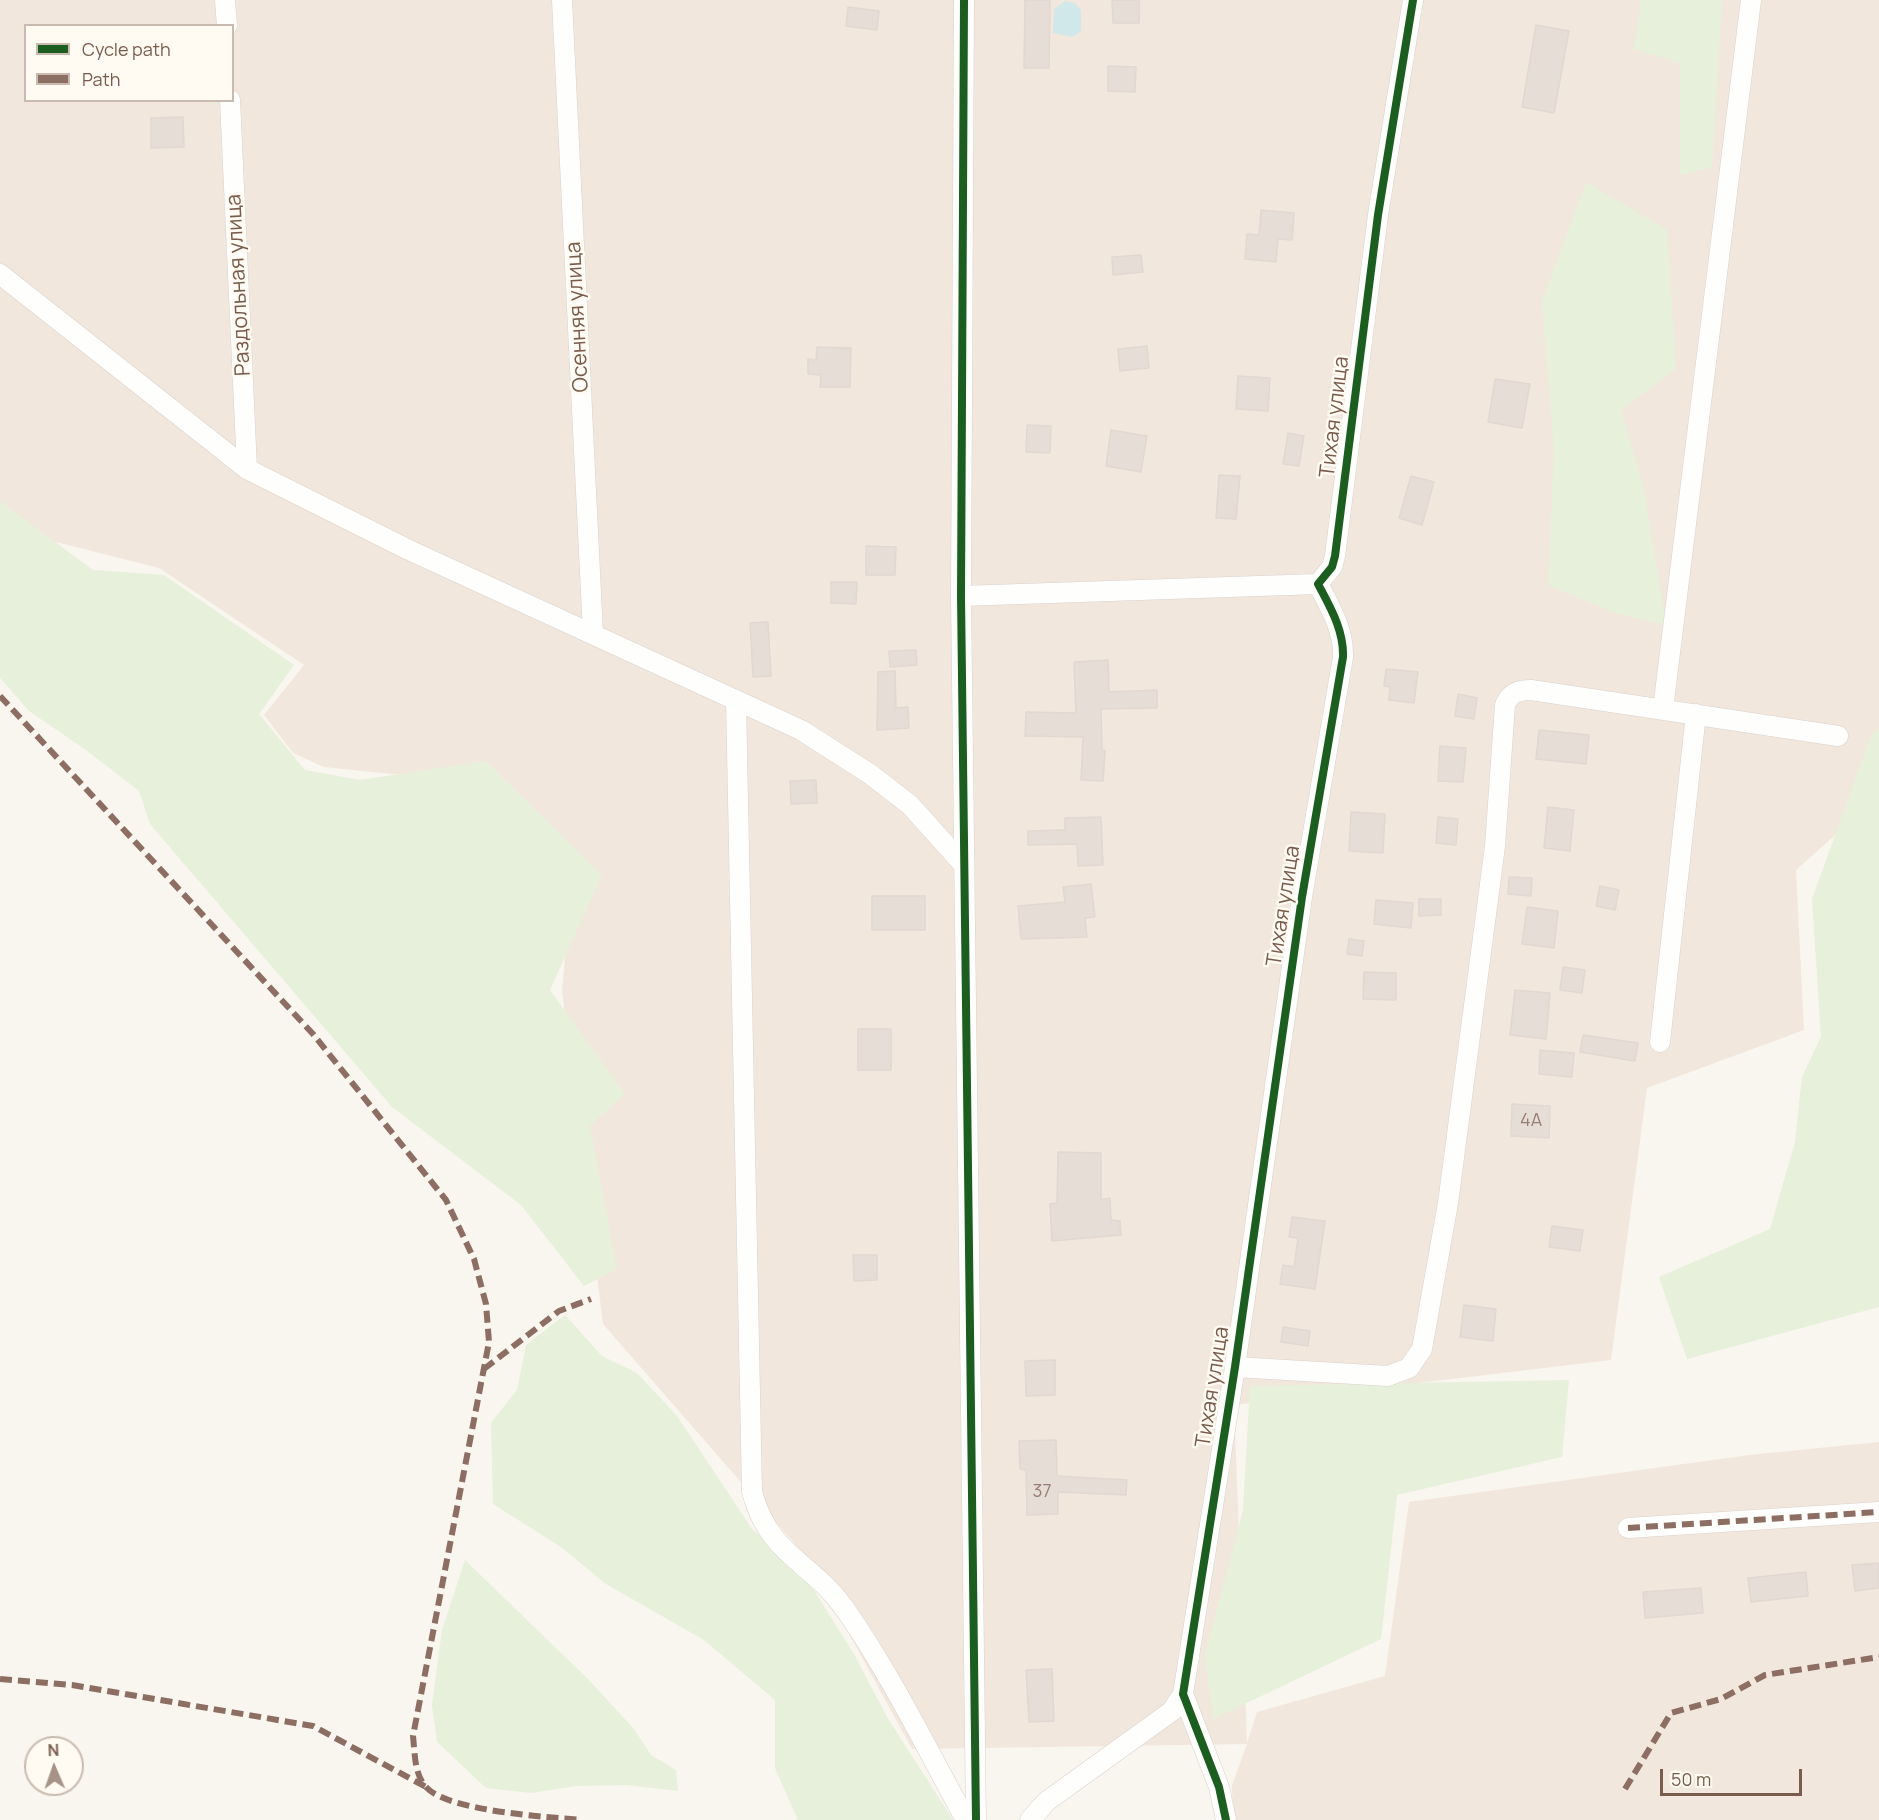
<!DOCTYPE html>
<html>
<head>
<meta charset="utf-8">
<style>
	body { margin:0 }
	#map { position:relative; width:1879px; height:1820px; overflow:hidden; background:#f9f5ef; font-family:Manrope,sans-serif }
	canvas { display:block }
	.legend { position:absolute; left:24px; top:24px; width:210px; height:78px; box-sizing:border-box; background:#fffaf2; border:2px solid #c9bbb0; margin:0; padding:8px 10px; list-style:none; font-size:18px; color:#795c4d }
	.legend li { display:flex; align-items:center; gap:12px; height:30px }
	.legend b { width:30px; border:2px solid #c9bbb0 }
	.north { position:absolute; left:24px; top:1736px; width:60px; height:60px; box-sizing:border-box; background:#fffaf2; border:2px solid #c9bbb0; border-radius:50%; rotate:358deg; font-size:16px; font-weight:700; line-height:24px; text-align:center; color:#795c4d }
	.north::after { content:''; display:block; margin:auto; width:21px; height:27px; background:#a69286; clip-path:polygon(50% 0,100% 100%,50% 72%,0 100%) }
	.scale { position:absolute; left:1660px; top:1769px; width:142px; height:27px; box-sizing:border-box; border:3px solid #795c4d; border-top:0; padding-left:8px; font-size:18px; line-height:21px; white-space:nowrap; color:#795c4d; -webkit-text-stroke:4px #fffaf2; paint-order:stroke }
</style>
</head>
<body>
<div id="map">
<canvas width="1879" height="1820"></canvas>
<ul class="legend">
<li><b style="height:8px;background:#1b5e20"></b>Cycle path</li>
<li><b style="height:8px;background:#8d6e63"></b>Path</li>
</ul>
<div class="north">N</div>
<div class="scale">50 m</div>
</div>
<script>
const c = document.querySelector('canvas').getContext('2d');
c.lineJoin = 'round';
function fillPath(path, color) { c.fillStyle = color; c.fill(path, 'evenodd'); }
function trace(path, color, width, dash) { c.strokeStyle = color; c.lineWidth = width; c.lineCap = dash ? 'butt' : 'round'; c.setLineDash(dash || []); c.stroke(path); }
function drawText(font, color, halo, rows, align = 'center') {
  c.font = font + ' Manrope,sans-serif'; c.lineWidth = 5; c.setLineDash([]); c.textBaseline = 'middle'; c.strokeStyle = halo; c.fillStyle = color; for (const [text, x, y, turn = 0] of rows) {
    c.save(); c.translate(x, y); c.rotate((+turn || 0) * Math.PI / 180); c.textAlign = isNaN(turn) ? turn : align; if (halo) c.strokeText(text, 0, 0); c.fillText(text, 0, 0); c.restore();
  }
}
fillPath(new Path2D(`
	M0,0h1879v796l-83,74 8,160 -157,58 -36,272 -377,45 13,338 10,-31 128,-36 24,-174 340,-47 130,-13v378h-646l-1,-35 15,-41 -335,5 -104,-190 -205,-235 -41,-333 11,-122 -123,-89 -126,-13 -31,-14 -29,-38 40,-50 -145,-97 -150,-38 -9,-9zM26,26h206v74h-206z`), '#f2e7dd');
fillPath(new Path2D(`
	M1641,0h81l-10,167 -32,8v-112l-46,-14z
	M1586,182l81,48 9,139 -55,41 23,78 22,137 -51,-12 -67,-28 6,-135 -12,-148z
	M0,501l93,69 71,5 130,90 -35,49 46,56 55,10 126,-19 116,114 -52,115 75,104 -35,32 27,143 -33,17 -63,-81 -129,-98 -242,-283 -11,-33 -53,-41 -57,-39 -29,-33z
	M1879,728v579l-192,52 -28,-82 111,-48 25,-87 7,-65 19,-40 -9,-138 59,-164z
	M565,1315l37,41 35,17 40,43 75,113 55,50 47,75 33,63 66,103h-155l-23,-52v-68l-71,-60 -98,-56 -45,-37 -68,-43 -2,-81 26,-33 9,-45z
	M1569,1380l-7,77 -165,38 -16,144 -168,80 -8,-63 38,-146 7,-124z
	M465,1560l123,119 46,50 17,26 25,15 2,21 -51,-6 -51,1 -45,7 -45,-5 -49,-46 -5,-37 10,-75z`), '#e7f0da');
fillPath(new Path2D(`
	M1065,1l10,2 6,7v21l-8,6 -20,-4 1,-24z`), '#d0e8e9');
const building = new Path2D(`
	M1025,0h25l-1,68h-25z
	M1112,0h27v23h-26z
	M848,7l31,4 -2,19 -31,-4z
	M1536,25l33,6 -15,82 -32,-6z
	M1108,66l28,1 -1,25 -27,-1z
	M183,117l1,30 -33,1v-30z
	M1261,210l33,3 -2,27 -14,-1 -2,23 -31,-3 2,-25 12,1z
	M1141,255l2,17 -30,3 -1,-18z
	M1147,346l2,22 -29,3 -2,-22z
	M817,347l34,1 -1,39h-30l1,-12 -13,-1v-15l8,1z
	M1238,376l32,2 -2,33 -32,-2z
	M1495,379l35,5 -8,44 -34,-6z
	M1027,425l24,1 -1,27 -24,-1z
	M1111,430l36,6 -6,36 -35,-6z
	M1288,433l16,3 -5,30 -16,-2z
	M1219,475l21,1 -4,43 -20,-1z
	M1411,476l23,6 -12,43 -23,-7z
	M866,546l30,1 -1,28h-29z
	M831,582h26l-1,22 -25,-1z
	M768,622l3,54 -18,1 -3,-54z
	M916,650l1,15 -27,2 -1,-16z
	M1108,660l1,32 48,-2v18l-56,1 1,41 3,1 -2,30 -22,-1 2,-43 -58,-1 1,-24 50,1 -2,-51z
	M1386,669l32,3 -4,31 -25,-3 1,-13 -6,-1z
	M895,671l1,37 12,-1 1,21 -32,2 1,-58z
	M1458,694l19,4 -3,21 -19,-3z
	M1539,730l50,5 -3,29 -50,-5z
	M1440,746l26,2 -3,34 -25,-1z
	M816,780l1,23 -26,1 -1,-23z
	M1548,807l26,3 -4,41 -26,-3z
	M1351,812l34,2 -2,39 -34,-2z
	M1101,817l2,48 -25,1 -1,-22 -49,1v-14l37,-1v-12z
	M1438,817l20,2 -2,26 -20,-2z
	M1509,877l23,1 -1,18 -23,-2z
	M1091,884l4,33 -10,1 2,19 -66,2 -3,-33 47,-4 -2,-15z
	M1600,886l19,4 -4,20 -19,-4z
	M872,896h53v34h-53z
	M1419,899h22v16l-22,1z
	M1376,900l37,3 -2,25 -37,-4z
	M1527,907l31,4 -4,37 -32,-4z
	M1349,939l15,2 -2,15 -15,-2z
	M1563,967l22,3 -3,23 -22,-3z
	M1364,972l32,1v27l-33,-1z
	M1515,990l35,3 -4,46 -36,-4z
	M858,1029h33v41h-33z
	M1583,1035l55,8 -3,18 -55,-9z
	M1540,1050l34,3 -2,24 -33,-3z
	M1512,1104l38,2 -1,32 -38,-2z
	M1058,1152l43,1v47l9,-2 1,22 9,1 1,14 -69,6 -2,-37 7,-1z
	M1292,1217l33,4 -10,68 -35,-5 3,-19 11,2 4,-29 -9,-1z
	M1552,1226l31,4 -3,21 -31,-4z
	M853,1255h24v25l-23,1z
	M1464,1305l32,4 -3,32 -33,-4z
	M1283,1327l27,4 -2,15 -27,-4z
	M1055,1360v35l-29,1 -1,-35z
	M1056,1440l1,36 70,4 -1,15 -68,-3v22l-31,1 -1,-45 -6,-1 -1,-28z
	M1879,1563v25l-24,3 -3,-26z
	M1806,1572l2,24 -57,6 -3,-24z
	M1701,1588l2,25 -58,5 -2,-26z
	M1052,1669l2,52 -25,1 -3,-52z`);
fillPath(building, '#e6ddd6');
trace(building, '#e2d8d1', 1.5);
const minor = new Path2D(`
	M225,0l2,26
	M562,0l31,634
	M964,0l-3,596 15,1224
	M230,100l17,369
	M0,274l247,195 162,81 392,180 69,44 40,31 54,60
	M961,596l357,-12
	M736,700l16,792c17,64 59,69 93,117 46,66 82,140 121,211
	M1663,709l88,-709
	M1660,1042l36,-328
	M1235,1367l153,9 21,-8 13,-19 26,-146 47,-357 10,-141c5,-12 13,-15 26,-15l307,46
	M1628,1528l251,-16
	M1030,1820l17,-19 125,-90 11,-17
	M1226,1820l-7,-33 -36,-93 52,-327 67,-470 41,-240c1,-27 -13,-50 -25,-73l14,-17 3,-11 43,-341 35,-215`);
trace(minor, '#d9d2cd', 21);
trace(minor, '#fefefd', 20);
trace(new Path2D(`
	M0,696l313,338 133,166 28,59 12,45 3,38 -76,394c2,18 1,39 14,52 22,23 120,29 154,32
	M484,1369l75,-58 32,-12
	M1628,1528l251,-16
	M0,1679l72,6 241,41 113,61
	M1625,1789l46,-76 50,-14 44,-24 114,-18`), '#8d6e63', 6, [12, 6]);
trace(new Path2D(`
	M964,0l-3,596 15,1224
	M1226,1820l-7,-33 -36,-93 52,-327 67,-470 41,-240c1,-27 -13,-50 -25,-73l14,-17 3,-11 43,-341 35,-215`), '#1b5e20', 8);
drawText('18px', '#967e72', null, [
	["4А",1531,1121],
	["37",1042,1492]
]);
drawText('21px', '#795c4d', '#fffaf2', [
	["Раздольная улица",239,285,-93],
	["Осенняя улица",578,317,-93],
	["Тихая улица",1335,417,-83],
	["Тихая улица",1284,906,-81],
	["Тихая улица",1213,1387,-81]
]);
</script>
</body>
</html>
